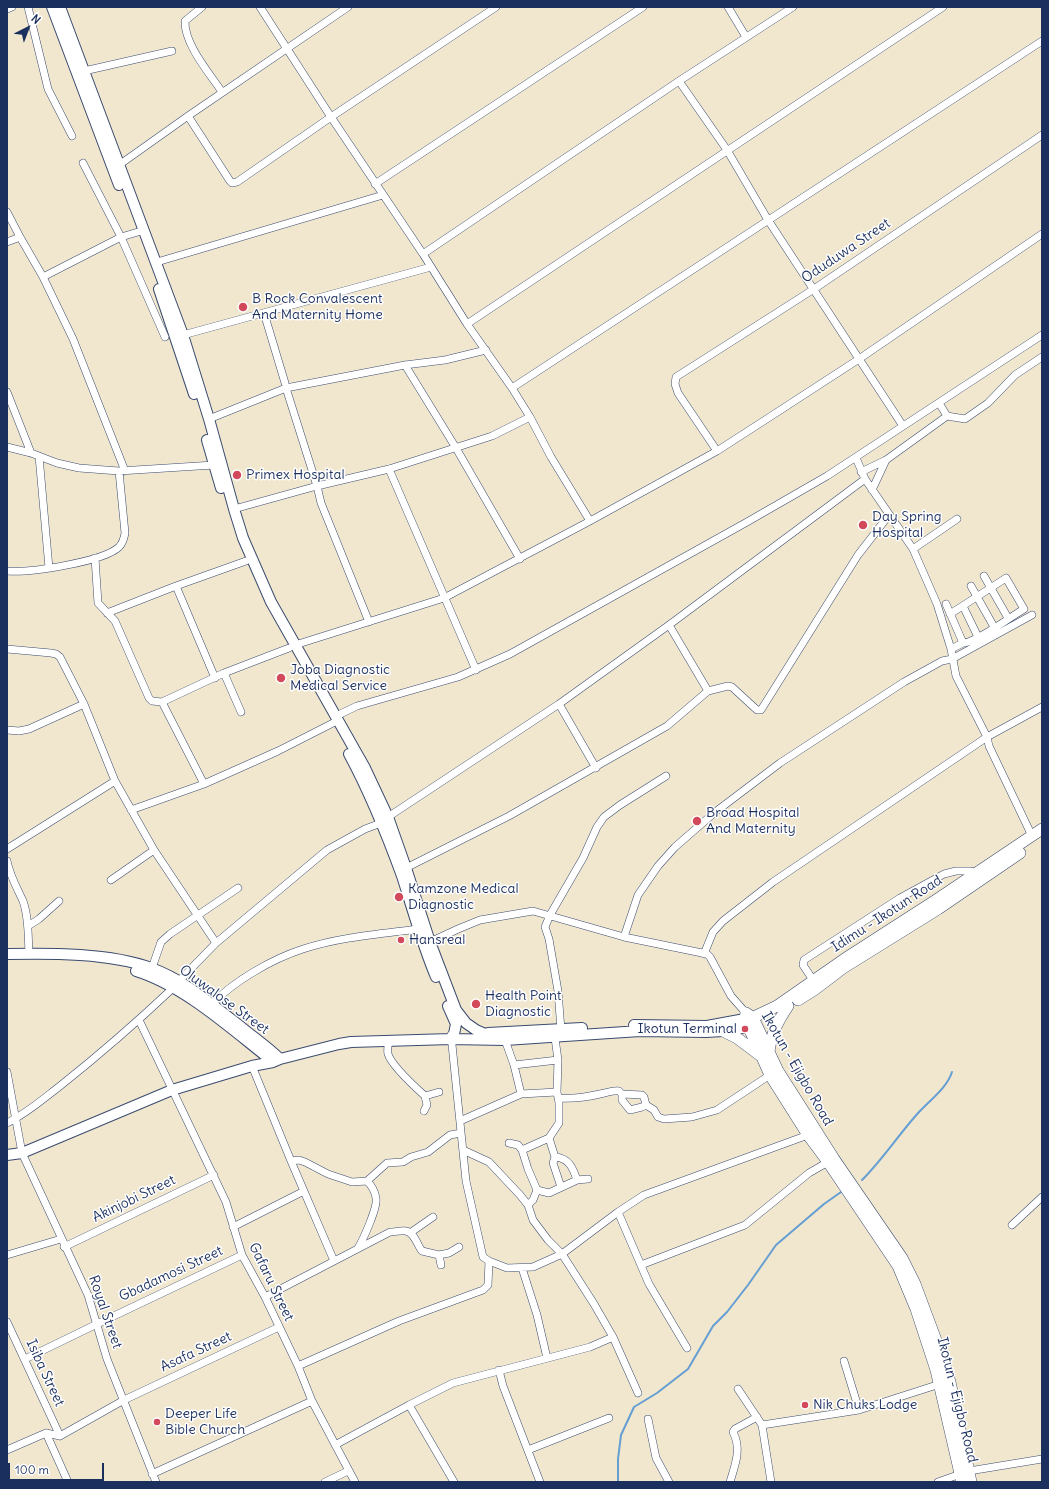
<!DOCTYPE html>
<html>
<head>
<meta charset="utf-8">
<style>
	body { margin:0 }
	#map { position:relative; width:1049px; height:1489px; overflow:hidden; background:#f0e7ce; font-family:Delius,sans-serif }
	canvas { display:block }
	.frame { position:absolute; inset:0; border:8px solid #1b2f5e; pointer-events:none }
	.north { position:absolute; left:8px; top:8px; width:40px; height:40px; -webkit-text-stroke:3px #fff; paint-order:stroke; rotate:42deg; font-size:11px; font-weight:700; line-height:16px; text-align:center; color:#1b2f5e }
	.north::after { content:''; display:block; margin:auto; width:14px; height:18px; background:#1b2f5e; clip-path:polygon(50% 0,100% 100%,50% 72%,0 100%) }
	.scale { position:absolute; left:8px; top:1463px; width:96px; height:18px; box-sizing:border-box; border:2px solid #1b2f5e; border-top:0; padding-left:5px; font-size:12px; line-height:14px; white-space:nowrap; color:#1b2f5e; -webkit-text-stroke:3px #fff; paint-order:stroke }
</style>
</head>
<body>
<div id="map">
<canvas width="1049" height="1489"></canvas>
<div class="frame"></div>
<div class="north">N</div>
<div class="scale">100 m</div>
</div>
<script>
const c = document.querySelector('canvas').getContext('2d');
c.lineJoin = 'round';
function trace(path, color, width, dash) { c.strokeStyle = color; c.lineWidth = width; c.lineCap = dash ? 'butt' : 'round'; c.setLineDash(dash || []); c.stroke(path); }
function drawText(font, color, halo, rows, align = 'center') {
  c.font = font + ' Delius,sans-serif'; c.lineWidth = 3; c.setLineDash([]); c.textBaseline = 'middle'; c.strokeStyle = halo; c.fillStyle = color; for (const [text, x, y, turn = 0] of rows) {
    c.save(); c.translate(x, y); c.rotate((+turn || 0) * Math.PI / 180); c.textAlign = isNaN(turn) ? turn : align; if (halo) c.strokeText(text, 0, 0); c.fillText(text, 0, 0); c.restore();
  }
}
trace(new Path2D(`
	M862,1180c21,-21 37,-46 57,-68 11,-12 28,-24 33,-40
	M618,1482v-23l3,-24 13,-28 23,-14 31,-24 25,-43 14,-14 21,-27 28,-40 48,-41 17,-12`), '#659ed3', 2);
const street = new Path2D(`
	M28,7l20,82 24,47
	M202,7l-17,14c-1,23 25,53 37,71
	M260,7l71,110 92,137 44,70 45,64 18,29 21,40 39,64
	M728,7l18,30
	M7,9l5,-2
	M84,71l88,-20
	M679,81l48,69 41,70 135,206
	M188,116l42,65 2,2 5,-1 94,-65 165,-110
	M83,163l38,74 44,100
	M119,165l69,-49 160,-109
	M375,184l268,-177
	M7,212l13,25 23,40 30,62 52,132
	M7,242l13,-5
	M423,254l256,-173 114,-74
	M157,262l226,-67
	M43,277l78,-40 17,-5
	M264,313l21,70
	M467,324l476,-317
	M183,335l248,-68
	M405,365l51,83 64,111
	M286,388l31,98 4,17 48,119
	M512,388l530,-347
	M7,392l24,61
	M947,416l18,3 23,-16 27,-28 27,-18
	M209,419l77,-31 119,-23 40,-5 41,-10
	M7,447l24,6 26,10 22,5 40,3 95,-6
	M717,451l-39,-58 -3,-9 1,-7 138,-88 228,-154
	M39,456l10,112
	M856,458l9,21 48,70 24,55 14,45 5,27 31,61 2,9 43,90
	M389,469l87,201
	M861,472l25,-12 61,-44 -8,-13
	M872,490l14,-30
	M234,509l83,-23 72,-17 103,-33 38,-19
	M913,549l44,-30
	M95,558l3,45 17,18 34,77 3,3 10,1 62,-29 65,-25
	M7,571c22,2 96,-9 112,-24 4,-4 5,-8 6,-14l-6,-62
	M984,576l24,42
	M176,586l39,92
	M971,586l23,41
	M946,604l17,39 -12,6
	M963,606l15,31
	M107,613l69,-27 70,-25
	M950,614l56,-36 18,31c-12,7 -49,34 -61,34
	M669,625l39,66
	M295,645l149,-47 146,-77 127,-70 45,-29 97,-63 183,-125
	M7,649l44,4 5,1 4,3 24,47 31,77 39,69 62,93
	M224,673l17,39
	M162,702l42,82
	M559,704l37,64
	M336,716l21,-10 101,-29 52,-23 237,-132 80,-46 215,-141
	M7,730l12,1 10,-2 55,-25
	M131,810l73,-26 74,-33 55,-28
	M388,817l171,-113 110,-79 196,-146
	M7,849l108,-68
	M7,861c3,15 10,27 16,40 6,17 5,36 6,53
	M406,868l103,-52 158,-90 41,-35 20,-5 4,1 25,23h4l97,-155 31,-40
	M111,880l43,-30
	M28,926l11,-7 20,-18
	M624,937l14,-42 20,-29 17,-19 39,-34 66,-50 124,-81 38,-21 10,-2 80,-44
	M430,942l28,-13 22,-9 53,-9 91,26 83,17 3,3 21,39 15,17
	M704,954l9,-22 10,-11 50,-39 214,-145 55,-30
	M152,968l9,-26 9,-8 68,-46
	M813,980l-10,-15 1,-5 96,-62 44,-24 12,-3h15l5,3
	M179,981l37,-38 111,-93 38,-21 16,-6
	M212,1004c22,-23 60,-45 91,-55 37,-12 77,-15 115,-20
	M139,1020l87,182 16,53 23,42 33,69 14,35 43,81
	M561,1030l-3,-39 -9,-52 -4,-12 5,-12 33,-57 14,-31 7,-10 16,-12 46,-29
	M451,1035l15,146 17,76 6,4 18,7 26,-1 29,-13 56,-42 26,-17 164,-60
	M555,1038l3,22 -1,32 2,11v20l-10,15 6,19c14,1 18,11 22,23l11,-1
	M505,1040l9,25 7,29
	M389,1041c-1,4 -2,8 -1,13 4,12 27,33 37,42l14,-4
	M514,1065l44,-5
	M252,1066l39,95 43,100
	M7,1072l15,81 66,142 19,64 49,123
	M622,1094v6l8,10 12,-3 4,-2
	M558,1098c14,1 29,-1 42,-4 6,-1 13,-4 19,-3l3,3 20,1 2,2 2,8 8,5 4,7 6,2 28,-2 25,-7 53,-35
	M424,1111l3,-6 -2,-9
	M460,1121l61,-27 36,-2
	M7,1123c19,-9 36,-24 53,-37 39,-31 77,-64 113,-98
	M509,1143l9,2 4,5 6,19 9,21 -4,10 -5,5
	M463,1150l26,12 31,33 8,10 5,15 15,20 14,14 32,50 19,33 25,56
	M522,1150l27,-12
	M555,1157l-2,6 8,24
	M291,1161l8,-1 6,2 23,12 24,8 15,-1 20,-18 16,-1 8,-5 17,-5 22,-17 11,-2
	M537,1190l12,3 28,-13
	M618,1212l31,72 38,64
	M1012,1225l30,-28
	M233,1227l71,-36
	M410,1233l23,-16
	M64,1247l150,-72
	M358,1248c5,-8 20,-41 18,-50 -1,-7 -5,-13 -9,-17
	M7,1255l54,-16
	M439,1255l10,-2 10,-6
	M641,1265l104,-40 64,-52 19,-11
	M522,1268l15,47 10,43
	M265,1297l125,-65c5,0 12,-2 16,-1 9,2 11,14 16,20l17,4 2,10
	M7,1322l53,114
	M25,1359l72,-35 145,-69
	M844,1361l15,49
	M298,1366l101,-45 84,-31 5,-5 1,-24
	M499,1370l4,16 37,96
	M738,1389l24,36 9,57
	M409,1405l45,77
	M648,1419l8,39 13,24
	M762,1425l97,-15 81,-26
	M46,1433l22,49
	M335,1445l74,-40 44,-22 137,-36 23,-10
	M7,1450l39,-17 14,3 64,-36 155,-73
	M528,1450l81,-32
	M152,1474l160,-73
	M325,1482l23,-11
	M730,1482c5,-17 12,-33 3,-50l2,-3 22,-12
	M938,1482l31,-11 73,-12`);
const secondary = new Path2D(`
	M52,7l67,178
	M60,7l123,328 26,84 25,90 9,29 28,64 94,166 23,49 18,51 24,74 26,68 10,13 10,7 7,3
	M159,289l35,105
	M207,440l14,48
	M349,754c21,39 38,81 53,122 11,34 20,68 34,101
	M7,954c43,-1 104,-1 144,14 34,12 61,37 89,58 13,11 28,21 40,33
	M136,971c46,14 92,55 130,85
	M448,1006l8,18 -2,10
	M634,1025l73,1 38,-7
	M488,1033l94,-5
	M7,1155l15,-2 150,-63 80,-24 21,-4 7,-3 59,-15 12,-2 100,-3 54,1 135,-9 66,1 17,-1 26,-4`);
const primary = new Path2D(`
	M798,1000l16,-10 29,-22 95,-59 82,-56
	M745,1019l11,-3 21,-10 72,-50 87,-56 106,-71
	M723,1031l14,7 24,18
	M769,1052c2,-18 9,-31 19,-46
	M962,1482l-26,-112 -20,-61 -18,-43 -70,-104 -20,-27 -38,-60 -25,-56 1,-6 6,4 4,7 22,47 56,88 68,99 13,26 28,75 7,23 21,100`);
trace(street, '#3b4b6f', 8);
trace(secondary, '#3b4b6f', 12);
trace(primary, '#3b4b6f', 12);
trace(street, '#fff', 7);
trace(secondary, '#fff', 10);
trace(primary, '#fff', 11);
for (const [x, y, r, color] of [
	[243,307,5,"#d1495b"],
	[237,475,5,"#d1495b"],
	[863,525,5,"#d1495b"],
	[281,678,5,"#d1495b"],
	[697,821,5,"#d1495b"],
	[399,897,5,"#d1495b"],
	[401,940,4,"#d1495b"],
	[476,1004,5,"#d1495b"],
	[745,1029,4,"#d1495b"],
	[805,1405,4,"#d1495b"],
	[157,1422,4,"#d1495b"]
]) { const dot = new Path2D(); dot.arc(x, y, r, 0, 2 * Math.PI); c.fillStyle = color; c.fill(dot); trace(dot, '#fff', 1.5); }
drawText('14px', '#1b2f5e', '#fff', [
	["Oduduwa Street",846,251,-34],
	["Idimu - Ikotun Road",887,914,-33],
	["Oluwalose Street",224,1000,36],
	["Ikotun - Ejigbo Road",797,1069,60],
	["Akinjobi Street",134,1199,-26],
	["Gbadamosi Street",171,1274,-25],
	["Gafaru Street",271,1282,64],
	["Royal Street",105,1312,71],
	["Asafa Street",196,1352,-25],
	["Isiba Street",45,1373,65],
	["Ikotun - Ejigbo Road",957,1400,76]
]);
drawText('14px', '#1b2f5e', '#fff', [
	["B Rock Convalescent",252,299],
	["And Maternity Home",252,315],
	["Primex Hospital",246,475],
	["Day Spring",872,517],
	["Hospital",872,533],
	["Joba Diagnostic",290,670],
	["Medical Service",290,686],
	["Broad Hospital",706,813],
	["And Maternity",706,829],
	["Kamzone Medical",408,889],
	["Diagnostic",408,905],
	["Hansreal",409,940],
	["Health Point",485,996],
	["Diagnostic",485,1012],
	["Ikotun Terminal",737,1029,"right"],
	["Nik Chuks Lodge",813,1405],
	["Deeper Life",165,1414],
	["Bible Church",165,1430]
], 'left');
</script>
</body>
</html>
